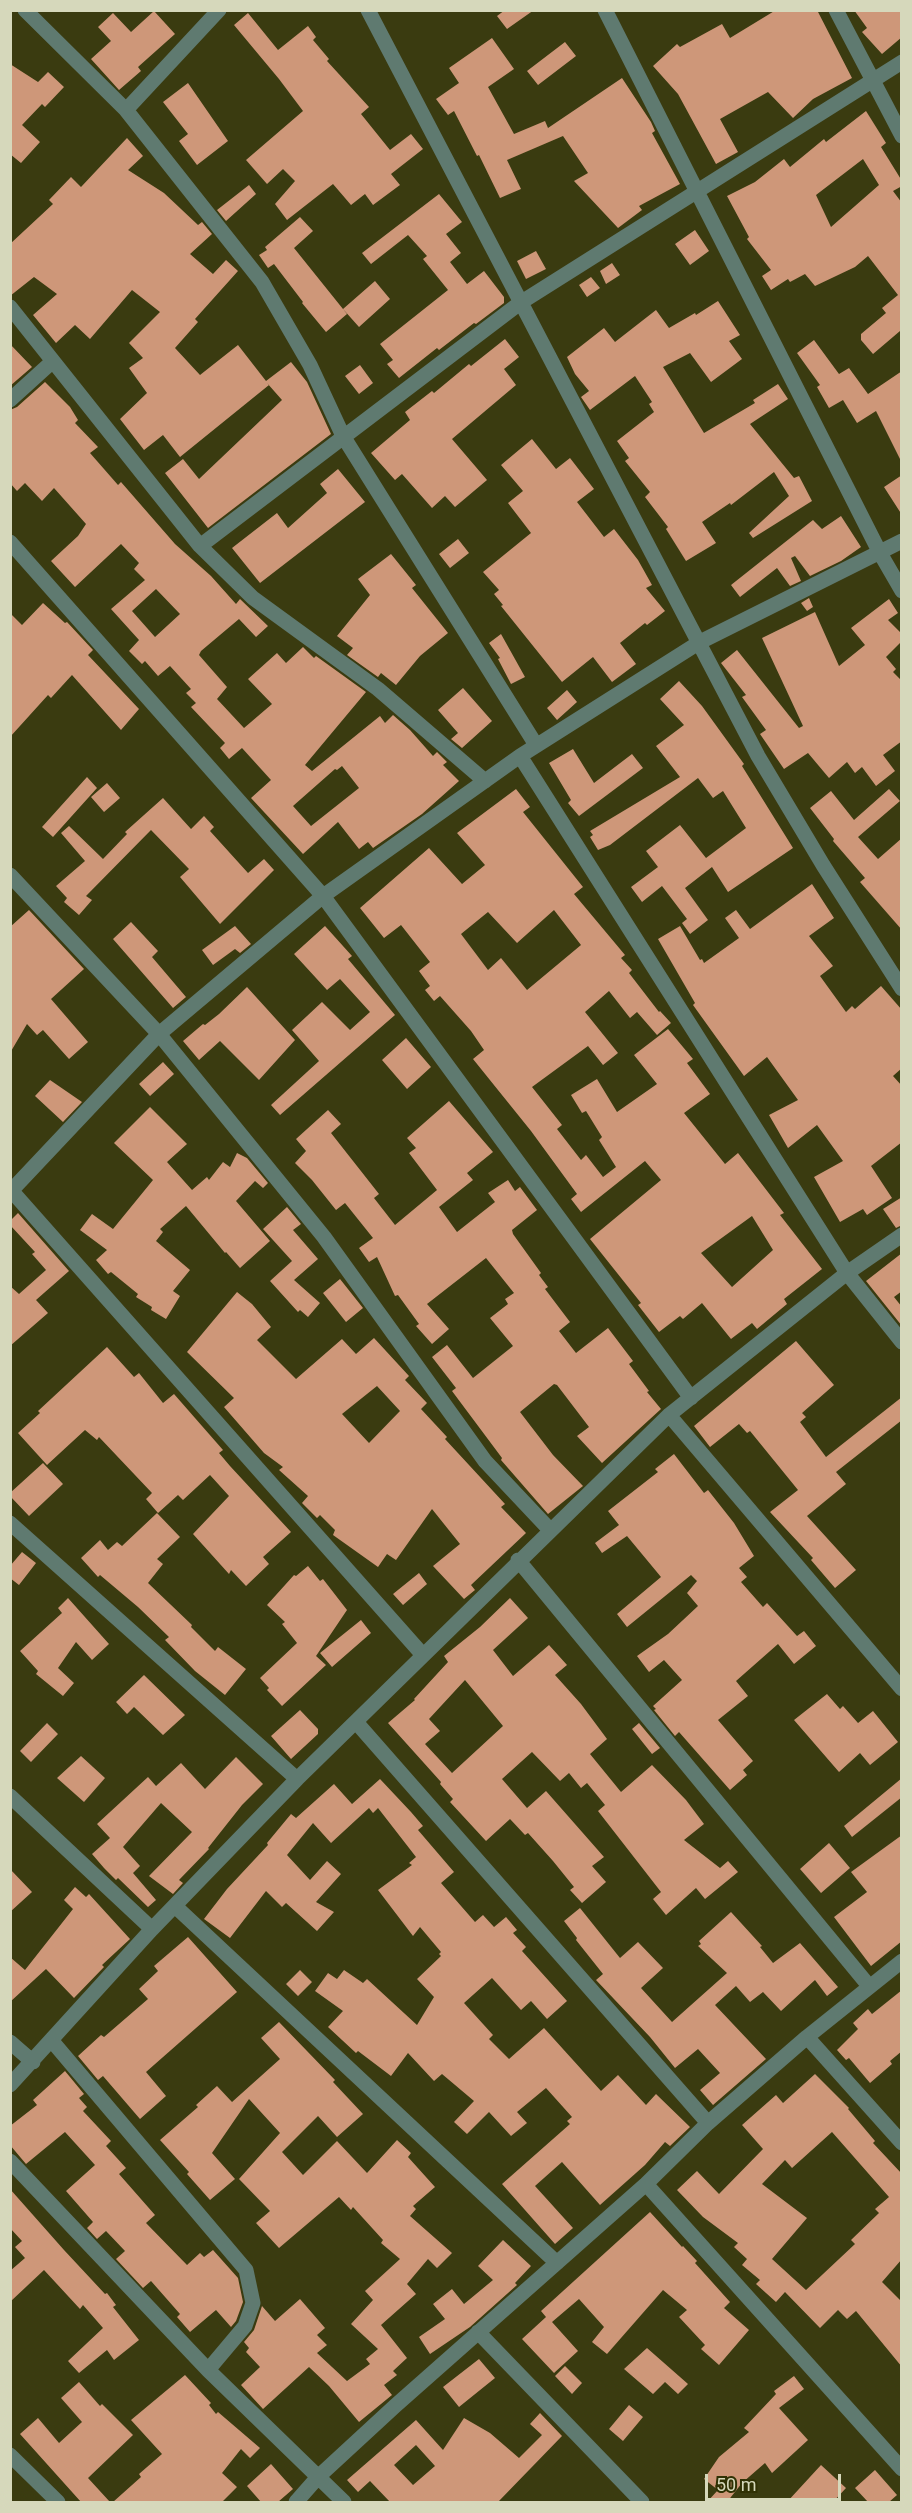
<!DOCTYPE html>
<html>
<head>
<meta charset="utf-8">
<style>
	body { margin:0 }
	#map { position:relative; width:912px; height:2513px; overflow:hidden; background:#3a3b10; font-family:Roboto,sans-serif }
	canvas { display:block }
	.frame { position:absolute; inset:0; border:12px solid #d6d8bb; pointer-events:none }
	.scale { position:absolute; left:705px; top:2474px; width:136px; height:27px; box-sizing:border-box; border:3px solid #d6d8bb; border-top:0; padding-left:8px; font-size:18px; line-height:21px; white-space:nowrap; color:#d6d8bb; -webkit-text-stroke:4px #303104; paint-order:stroke }
</style>
</head>
<body>
<div id="map">
<canvas width="912" height="2513"></canvas>
<div class="frame"></div>
<div class="scale">50 m</div>
</div>
<script>
const c = document.querySelector('canvas').getContext('2d');
c.lineJoin = 'round';
function fillPath(path, color) { c.fillStyle = color; c.fill(path, 'evenodd'); }
function trace(path, color, width, dash) { c.strokeStyle = color; c.lineWidth = width; c.lineCap = dash ? 'butt' : 'round'; c.setLineDash(dash || []); c.stroke(path); }
fillPath(new Path2D(`
	M505,10h29l-27,19 -10,-13z
	M776,10h41l35,68 -39,21 -20,19 -25,-26 -48,27 18,33 -22,12 -38,-70 -25,-28 24,-22 3,3 42,-23 8,14z
	M854,10h48v27l-20,17 -20,-22 5,-4z
	M154,11l21,23 -37,33 3,4 -22,19 -28,-31 20,-18 -13,-14 15,-14 18,19z
	M248,13l30,37 30,-24 8,11 -3,3 16,19 -2,2 42,46 -8,7 29,36 21,-16 12,15 -32,25 9,11 -27,20 -8,-11 -14,11 -18,-21 -46,36 -12,-16 20,-23 -12,-12 -16,15 -21,-24 57,-49 -24,-32 -45,-54z
	M492,38l22,31 -26,18 26,47 31,-13 3,7 74,-50 29,44 4,9 -3,2 28,51 -41,22 3,4 -24,18 -44,-47 14,-8 -25,-37 -56,24 14,29 -21,9 -21,-43 -2,1 -23,-45 -6,4 -12,-16 23,-16 -10,-15z
	M565,42l11,14 -38,29 -11,-14z
	M10,64l28,18 10,-10 16,15 -19,20 -3,-3 -20,21 18,17 -19,21 -11,-9z
	M188,83l40,58 -31,24 -18,-24 9,-7 -25,-32z
	M866,111l20,32 -5,4 21,34v5l-9,5 9,12v130l-2,-2 -27,23 -12,-14v-6l25,-21 -4,-5 16,-13 -30,-39 -13,11 -40,19 -10,-12 -15,8 -2,-3 -17,11 -9,-14 9,-6 -24,-31 2,-2 -22,-41 28,-14 29,-23 6,8 34,-28 2,3zM863,159l16,26 -48,42 -15,-32z
	M127,138l16,18 -15,14 36,23 34,32 4,-3 10,12 -22,20 23,20 13,-14 12,11 -43,48 3,3 -23,26 25,27 38,-30 28,36 25,-19 16,20 24,52 -123,94 -43,-55 18,-14 16,20 83,-79 -15,-17 2,2 -89,72 -17,-22 -19,15 -24,-31 27,-26 -18,-25 14,-10 -14,-15 31,-31 -28,-22 -42,49 -15,-14 -19,18 -23,-28 24,-21 -23,-17 -24,19v-52l43,-40 -4,-4 22,-23 10,10z
	M249,185l7,9 -30,27 -9,-11z
	M439,194l23,28 -16,12 15,19 -11,9 17,22 17,-13 20,26v6l-28,21 -2,-1 -35,27 -2,-2 -38,30 -12,-14 6,-4 -13,-16 68,-54 -25,-31 4,-3 -19,-21 -37,29 -9,-11z
	M300,217l13,14 -19,17 53,66 -21,18 -24,-29 1,-1 -29,-38 -6,4 -9,-13 8,-5 -2,-3z
	M695,230l14,21 -19,14 -15,-21z
	M536,251l10,18 -20,10 -9,-18z
	M612,263l8,12 -14,9 -6,-13z
	M591,277l9,11 -13,9 -8,-12z
	M375,281l15,18 -31,28 -16,-18z
	M718,301l22,34 -11,6 13,18 -31,23 -21,-29 -27,14 41,66 51,-30 -2,-3 25,-16 10,15 -38,25 44,54 5,-2 13,25 -59,37 -4,-5 40,-37 -15,-24 -43,33 -1,-2 -28,19 14,21 -30,18 -20,-32 2,-2 -23,-30 5,-5 -25,-31 4,-3 -12,-17 37,-29 -5,-8 3,-2 -17,-26 -45,34 -9,-13 8,-6 -14,-17 -8,-17 37,-29 11,14 41,-32 13,18 26,-15 1,2z
	M505,339l14,18 -15,12 12,16 -64,54 35,41 -32,27 -10,-11 -13,12 -30,-34 -7,6 -24,-27 39,-33 -5,-8 27,-21 2,2 35,-29 2,2z
	M814,340l25,34 10,-6 19,26 34,-23v92l-26,-52 -19,12 -14,-23 -14,8 -12,-21 3,-2 -23,-32z
	M10,344l22,23 -22,19z
	M360,365l13,18 -14,11 -14,-18z
	M45,382l25,25 8,13 -3,3 23,24 -8,6 28,32 3,-3 54,62 36,32 25,28 4,-5 28,27 -12,11 -17,-18 -38,32 -2,4 28,32 -10,12 27,29 28,-24 -24,-25 29,-26 9,10 17,-16 11,11 2,-2 50,36 -61,73 7,6 68,-55 5,7 8,-8 17,15 23,26 4,-4 10,10 -4,3 16,16 -37,33 -49,34 -5,-6 -9,7 -21,-27 -35,32 -52,-56 20,-18 -29,-32 -13,11 -9,-11 5,-5 -34,-36 5,-4 -10,-10 5,-4 -21,-23 -12,10 -13,-15 -3,3 -13,-13 10,-11 -28,-31 34,-29 -11,-11 5,-6 -18,-19 -46,43 -24,-26 27,-25 8,-12 -32,-36 -12,13 -17,-18 -8,8 -7,-8v-73l7,-3zM156,589l24,25 -25,23 -23,-26zM342,766l17,22 -48,38 -18,-20 42,-37 2,1z
	M532,439l24,30 14,-11 24,31 -17,13 27,35 10,-8 24,31 14,25 -6,3 19,23 -18,14 -2,-2 -25,20 16,21 -24,18 -19,-25 -31,25 -61,-76 2,-1 -9,-11 5,-4 -16,-18 48,-39 -23,-30 15,-12 -22,-26z
	M338,469l27,33 -105,81 -28,-35 45,-35 11,15 39,-35 -7,-9z
	M902,475v40l-18,-28z
	M841,516l20,31 -20,14 -31,15 -15,-20 -4,2 10,23 -11,5 -13,-18 -37,29 -9,-12 82,-65 9,9z
	M458,539l11,14 -19,15 -11,-14z
	M391,554l25,31 -4,3 36,45 -28,23 -24,29 -15,-12 -3,4 -31,-22 6,-7 -16,-12 33,-41 -12,-16z
	M809,598l4,9 -6,4 -6,-8z
	M889,599l9,14 -10,7 14,14v7l-16,16 10,12 -3,3 9,9v60l-19,14 12,16 -19,15 -14,-19 -7,6 -8,-11 -18,16 -21,-25 -24,16 -24,-35 6,-4 -24,-33 4,-2 -25,-32 16,-13 62,78 4,-2 -41,-88 53,-26 24,54 26,-21 -14,-17z
	M43,603l22,20 2,-1 26,28 -5,5 51,54 -18,21 -49,-55 -21,23 -3,-3 -38,42v-124l12,12z
	M501,634l24,43 -14,7 -13,-25 2,-1 -11,-15z
	M679,681l23,25 42,58 -2,2 51,82 -65,44 -16,-25 -27,21 23,32 -18,14 -8,-11 5,-4 -25,-33 -20,16 -11,-15 27,-20 -12,-16 34,-26 26,33 40,-30 -23,-37 -10,7 -15,-20 -88,67 -12,5 -8,-13 3,-2 -3,-4 90,-54 -24,-31 28,-21 -24,-26z
	M463,688l29,33 -30,27 -11,-9 7,-6 -20,-23z
	M567,690l10,12 -20,18 -10,-12z
	M573,749l21,34 38,-29 11,14 -64,48 -11,-13 3,-3 -22,-37z
	M87,777l10,11 -44,49 -11,-10z
	M107,783l13,15 -16,14 -13,-15z
	M516,789l14,18 -7,5 60,75 -9,7 51,61 -4,3 11,12 -3,3 30,39 1,-1 11,12 -14,12 -20,-23 -7,6 -21,-27 -24,21 33,41 -15,12 -15,-19 -56,41 30,38 -5,4 24,31 5,-5 17,22 13,-10 -17,-27 3,-3 -16,-26 -4,2 -11,-18 26,-16 20,33 40,-28 -23,-29 34,-26 25,30 -6,4 23,31 -26,19 41,51 13,-11 46,60 -4,2 42,54 -38,30 3,5 -30,25 -5,-6 -21,16 -29,-36 -19,16 -3,-3 -21,16 -21,-27 3,-2 -51,-64 71,-59 -16,-19 -64,51 -10,-13 6,-5 -46,-63 -58,-72 11,-9 -13,-19 -31,-35 -6,5 -9,-11 5,-4 -11,-15 11,-9 -29,-37 -17,13 -24,-30 69,-60 33,36 23,-19 -28,-32zM554,910l27,35 -54,45 -26,-32 -13,12 -27,-36 27,-22 29,31zM752,1216l21,34 -41,37 -31,-34z
	M889,789l11,12 -42,36 20,22 24,-21v92l-42,-48 5,-4 -32,-37 1,-2 -24,-31 21,-17 23,29z
	M163,798l28,31 13,-13 10,11 -4,4 38,42 16,-14 10,11 -54,54 -40,-47 9,-8 -38,-39 -65,66 6,4 -13,15 -15,-13 3,-4 -11,-12 29,-25 -24,-28 8,-7 34,33 24,-25 -2,-2z
	M812,884l22,34 -25,18 24,30 -13,10 26,36 6,-6 3,3 26,-23 21,24v58l-9,8 9,10v56l-31,24 21,32 -25,17 -4,-6 -23,13 -26,-45 29,-16 -26,-36 -29,23 -19,-33 29,-15 -31,-43 -23,19 -51,-71 2,-2 -37,-64 22,-13 20,34 2,-1 2,4 35,-25 -14,-20 11,-8 14,19z
	M29,910l55,59 -33,30 37,43 -19,17 -26,-29 -6,5 -10,-11 -17,29v-126z
	M131,922l27,29 -6,6 34,40 -13,11 -60,-69z
	M235,926l16,18 -11,9 -5,-4 -22,16 -11,-15z
	M325,926l27,30 -4,3 47,56 -115,100 -9,-10 48,-44 -27,-31 30,-28 28,28 20,-18 -30,-33 -13,11 -33,-36z
	M247,987l48,53 -36,40 -39,-39 -21,19 -16,-19 20,-17 2,1 14,-11z
	M406,1038l25,29 -24,22 -25,-29z
	M163,1062l11,12 -24,22 -11,-12z
	M50,1080l32,22 -19,20 -28,-26z
	M449,1101l44,51 -26,21 6,7 -34,27 18,25 38,-30 -7,-9 20,-13 7,11 5,-4 17,23 -25,20 1,4 28,39 -2,2 9,12 -3,2 25,33 -11,9 17,22 32,-25 25,33 -4,3 20,27 -2,1 14,17 -59,54 -25,-27 12,-9 -32,-42 -3,-1 -34,28 33,43 30,31 -35,28 -47,-54 1,-2 -50,-67 4,-3 -24,-31 15,-12 26,33 40,-32 -23,-28 18,-14 -3,-5 9,-6 -28,-35 -59,46 22,25 -17,15 -16,-18 3,-2 -21,-29 -3,1 -18,-39 -8,5 -10,-14 14,-10 -28,-35 -9,7 -24,-30 -17,-17 11,-12 -10,-12 32,-29 13,14 -10,9 48,61 -5,4 21,27 42,-35 -28,-37 7,-5 -9,-10z
	M150,1107l37,37 -20,18 25,28 15,-13 2,3 14,-18 7,5 7,-14 10,5 21,25 -5,5 -8,-7 -19,20 34,40 -30,27 -14,-16 -1,1 -39,-47 -26,23 3,3 -7,9 34,29 -17,21 7,5 -14,23 -15,-9 1,-3 -16,-10 2,-3 -27,-22 -3,2 -12,-14 11,-10 -27,-20 12,-16 21,15 40,-49 -39,-37z
	M902,1197v28l-6,3 -13,-19z
	M287,1207l14,17 -8,6 25,29 -24,21 26,23 -12,14 -8,-7 -2,2 -28,-31 22,-20 -29,-32z
	M18,1213l51,58 -33,29 12,13 -38,33v-60l9,8 27,-24 -14,-16 3,-2 -25,-27v-4z
	M902,1253v38l-8,6 8,10v19l-36,-45z
	M340,1279l23,29 -17,14 -23,-29z
	M237,1292l15,12 19,23 -14,13 39,39 46,-40 14,15 18,-16 35,38 -4,4 22,23 -6,6 26,28 -2,2 60,65 -4,3 25,26 -55,52 4,5 -11,9 -31,-33 27,-22 -28,-35 -36,51 -9,-6 -9,13 -45,-32 2,-5 -15,-15 -3,3 -15,-15 6,-7 -29,-26 4,-3 -19,-14 -40,-46 10,-9 -47,-46zM377,1386l23,25 -31,32 -27,-29z
	M796,1341l38,44 -32,28 4,4 -6,5 26,35 76,-60v23l-66,52 10,12 -39,32 49,54 -21,18 -24,-28 2,-2 -43,-46 28,-22 -48,-59 -3,2 -8,-9 -29,23 -16,-21z
	M107,1347l27,30 5,-4 24,30 11,-9 49,56 -4,3 11,13 61,66 -28,25 6,7 -23,22 -15,-16 -2,4 -36,-40 36,-38 -19,-21 -27,25 -5,-5 -20,18 -12,-14 6,-6 -53,-56 -2,3 -12,-10 -38,35 -29,-32 22,-20 -2,-2z
	M674,1454l30,39 4,-3 26,33 20,33 -15,12 8,9 -6,5 22,25 4,-4 30,33 7,-5 12,15 -22,18 -16,-20 -42,37 12,15 -30,24 35,41 -10,9 4,5 -17,15 -51,-58 -4,4 -21,-26 2,-1 -3,-3 29,-26 -18,-20 -15,12 -12,-16 31,-22 30,-28 -11,-13 10,-12 -6,-6 -64,52 -10,-13 44,-37 -34,-41 -25,17 -7,-10 24,-18 -11,-14 50,-39 -3,-3z
	M43,1463l20,21 -34,32 -19,-20v-3z
	M157,1513l23,24 -23,22 6,5 -15,19 44,42 -1,2 24,24 3,-4 28,22 -21,26 -30,-24 -30,-31 4,-3 -31,-30 -38,-32 -2,2 -17,-19 19,-18 8,10 9,-8 5,4z
	M22,1552l14,11 -17,22 -9,-7v-12z
	M308,1566l12,15 3,-2 24,31 -31,46 10,9 -44,41 -15,-16 2,-2 -9,-10 37,-35 -15,-19 3,-2 -18,-17 27,-30 2,1z
	M419,1573l8,11 -24,21 -10,-11z
	M68,1598l41,46 -17,16 -16,-18 -18,26 16,15 -11,13 -27,-22 2,-3 -18,-20 42,-38 -4,-5z
	M510,1598l18,20 -35,32 20,26 36,-31 18,20 -12,10 26,29 26,35 -17,15 31,38 31,-27 34,35 18,24 -20,16 36,28 8,-7 10,11 -33,27 -9,-11 -30,27 -13,-16 8,-7 -63,-81 7,-6 -18,-22 -6,5 -12,-15 -9,8 -28,-29 -30,27 25,29 19,-17 58,66 -12,9 14,16 -24,21 -12,-13 4,-3 -21,-26 -25,-28 -3,2 -15,-16 -24,22 -36,-39 3,-3 -13,-15 1,-2 -53,-59 27,-23 -1,-1 34,-37 -4,-6 36,-29zM465,1680l38,46 -51,47 -27,-29 15,-13 -11,-12z
	M361,1620l10,13 -39,34 -12,-14z
	M144,1675l41,40 -22,20 -29,-28 -7,7 -11,-12z
	M827,1694l13,15 3,-3 15,17 15,-12 25,31 -28,23 -10,-12 -21,19 -45,-52z
	M300,1710l18,19v5l-27,25 -20,-23z
	M47,1723l11,11 -27,28 -11,-11z
	M639,1723l21,25 -8,6 -20,-25z
	M81,1756l24,22 -21,24 -27,-24z
	M236,1757l27,27 -21,21 -34,43 1,1 -30,31 4,3 -10,11 -24,-18 43,-44 -31,-29 -38,44 17,19 -7,7 23,27 -8,7 -30,-29 -2,2 -12,-12 -12,-14 18,-16 -13,-14 51,-47 8,9 25,-23 24,26z
	M902,1778v19l-50,40 -8,-11z
	M380,1779l31,33 12,14 -5,4 36,42 -13,11 34,39 8,-7 11,12 12,-10 11,13 -4,3 13,14 -4,4 45,50 -20,18 -16,-18 -10,9 -29,-32 -28,25 29,32 -4,4 20,20 35,-31 57,63 17,-16 28,30 10,-11 34,33 -20,19 -5,-4 -20,23 -45,40 -38,-43 -27,24 38,42 -18,16 -53,-60 68,-60 -3,-3 5,-4 -26,-29 -29,24 10,11 -16,13 -22,-24 -22,22 -13,-12 20,-21 -32,-27 -8,7 -26,-28 -17,23 -33,-25 -2,2 -28,-26 15,-16 -28,-20 13,-18 9,6 7,-9 19,13 4,-4 50,46 17,-28 -17,-18 24,-23 -2,-2 2,-2 -21,-25 -7,9 -35,-46 34,-25 -3,-2 7,-6 -38,-49 -5,5 -4,-5 -38,35 -18,-20 -26,32 23,25 17,-19 14,13 -25,28 18,10 -17,19 -31,-28 -4,4 -16,-16 -36,47 -26,-19 23,-30 41,-44 -1,-2 24,-29 5,4 38,-34 18,20z
	M902,1835v106l-31,25 -37,-49 33,-25 -16,-20z
	M829,1843l21,25 -29,25 -21,-24z
	M10,1869l22,23 -22,20z
	M75,1887l11,10 3,-3 41,45 -28,26 2,2 -30,31 -28,-29 -36,33v-45l15,13 48,-61 -9,-9z
	M580,1908l40,50 18,-16 25,26 -22,20 31,34 55,-49 -29,-27 3,-2 -2,-3 32,-29 31,34 -2,1 13,16 27,-20 38,44 -11,9 -12,-16 -34,31 -18,-19 -13,10 -14,-16 -21,19 51,54 -53,46 -13,-15 20,-17 -22,-24 -23,19 -25,-31 -54,-57 7,-6 -27,-34 1,-2 -13,-17z
	M188,1937l49,55 -91,80 20,24 -26,23 -37,-43 -5,4 -20,-24 23,-21 3,2 44,-38 -9,-10 19,-18 -4,-5z
	M300,1970l12,12 -14,14 -12,-12z
	M902,1990v61l-12,10 2,3 -22,19 -21,-25 -3,2 -9,-10 21,-21 -5,-6 15,-14 4,5z
	M279,2022l56,58 -2,2 30,32 -26,23 -19,-21 -36,36 21,23 34,-34 30,32 30,-33 14,13 -3,4 27,30 -22,19 3,3 -6,7 42,37 -15,15 -9,-9 -21,25 9,10 -35,31 26,33 -14,13 4,4 -13,10 8,10 -33,27 -30,-36 -20,-19 -46,42 -22,-24 19,-18 -14,-15 3,-4 -5,-6 10,-12 8,-24 13,15 25,-22 25,29 -8,7 10,10 -10,8 30,28 23,-17 -4,-5 12,-10 -27,-25 22,-24 -8,-9 35,-32 -19,-16 2,-3 -30,-33 -2,3 -12,-13 -60,51 -23,-25 14,-12 -31,-32 41,-46 -31,-34 -37,54 23,26 -25,21 -23,-26 2,-2 -29,-32 38,-33 -2,-2 21,-19 15,16 48,-43 -19,-21z
	M65,2071l19,23 -5,4 8,9 -4,4 28,30 -5,5 20,22 -7,6 36,41 -9,8 41,42 13,-12 4,4 9,-7 25,28 5,24 -7,19 -5,6 -15,-17 -26,22 -13,-15 3,-3 -29,-33 -8,7 -27,-29 9,-8 -19,-20 -9,8 -10,-11 6,-6 -27,-31 29,-26 -30,-33 -39,32 -16,-19v-19l27,-21 -4,-5z
	M815,2074l34,34 -1,1 27,32 -2,2 29,31v85l-20,23 20,20v65l-46,-56 -9,8 -9,-9 -18,18 -35,-36 -9,10 -20,-18 4,-4 -18,-15 5,-6 -13,-12 4,-4 -35,-26 -26,-27 20,-19 22,23 44,-45 -21,-24 34,-30 7,8zM832,2132l57,65 -14,12 4,4 -28,27 4,4 -49,46 -34,-31 35,-41 -45,-34 23,-24 7,8z
	M10,2189l54,61 41,44 2,-1 9,12 -3,2 26,33 -25,20 -7,-10 -28,23 -11,-12 35,-33 -20,-23 -3,4 -36,-39 -34,32v-31l15,-13 -10,-11 7,-6 -12,-13z
	M650,2212l32,35 1,-1 14,15 -2,2 35,39 -6,6 25,22 -30,35 -18,-16 4,-4 -26,-28 8,-7 -24,-20 -56,64 -15,-12 12,-15 -25,-28 -27,23 26,29 -24,22 -32,-34 24,-22 -5,-6z
	M503,2240l28,26 -16,17 2,2 -47,42 -40,27 -11,-17 26,-18 -12,-15 19,-15 12,15 29,-24 -15,-14z
	M647,2348l41,36 -10,10 -13,-12 -12,12 -29,-25z
	M479,2359l16,19 -36,29 -16,-20z
	M565,2366l17,17 -10,11 -17,-18z
	M185,2375l26,28 -2,2 7,9 2,-2 42,36 -10,10 -9,-9 -19,24 15,14 -15,15h-109l28,-25 -2,-3 23,-20 -31,-34z
	M794,2376l10,13 -25,19 29,32 -36,33 -7,-10 -23,20 -15,19h-20l11,-12 -14,-11 15,-22 30,-25 -5,-4 32,-34 -2,-3z
	M79,2382l21,24 2,-2 31,31 -45,43 22,24h-29l-61,-68 18,-16 21,25 23,-21 -21,-24z
	M629,2405l14,12 -20,24 -14,-12z
	M540,2413l22,23 -64,66h-108l-20,-21 -12,11 -11,-12 69,-60 27,30 21,-32 26,15 29,25 23,-23 -12,-11zM416,2445l19,21 -22,19 -19,-20z
	M271,2464l22,25 -15,13h-17l-14,-16z
	M821,2465l25,23 -13,14h-46z
	M875,2470l22,25 -8,7h-21l-13,-14z`), '#ce9779');
trace(new Path2D(`
	M25,10l101,100 136,172 48,83 33,71 193,309
	M368,10l390,746 65,109 79,124
	M605,10l275,543 22,38
	M836,10l66,126
	M126,110l93,-100
	M10,307l190,239 53,52 125,91 107,92
	M10,400l43,-39
	M10,542l313,354 368,502
	M200,546l320,-243 382,-241
	M520,756l327,517 55,69
	M10,875l149,159 165,203 161,224 65,69
	M10,1189l412,465
	M10,1192l149,-158 164,-138 197,-140 180,-114 202,-101
	M669,1415l233,274
	M10,1523l287,256
	M518,1560l351,426
	M356,1722l352,401
	M10,1796l142,133
	M176,1907l381,356
	M807,2037l95,106
	M52,2041l194,229 7,33 -8,23 -37,44
	M10,2042l23,20
	M10,2085l142,-156 145,-150 372,-364 178,-142 55,-38
	M10,2161l198,209 136,132
	M646,2184l256,285
	M478,2332l164,170
	M10,2455l48,47
	M296,2502l22,-25 77,-71 251,-222 62,-61 99,-86 95,-76`), '#5f7a70', 15);
</script>
</body>
</html>
